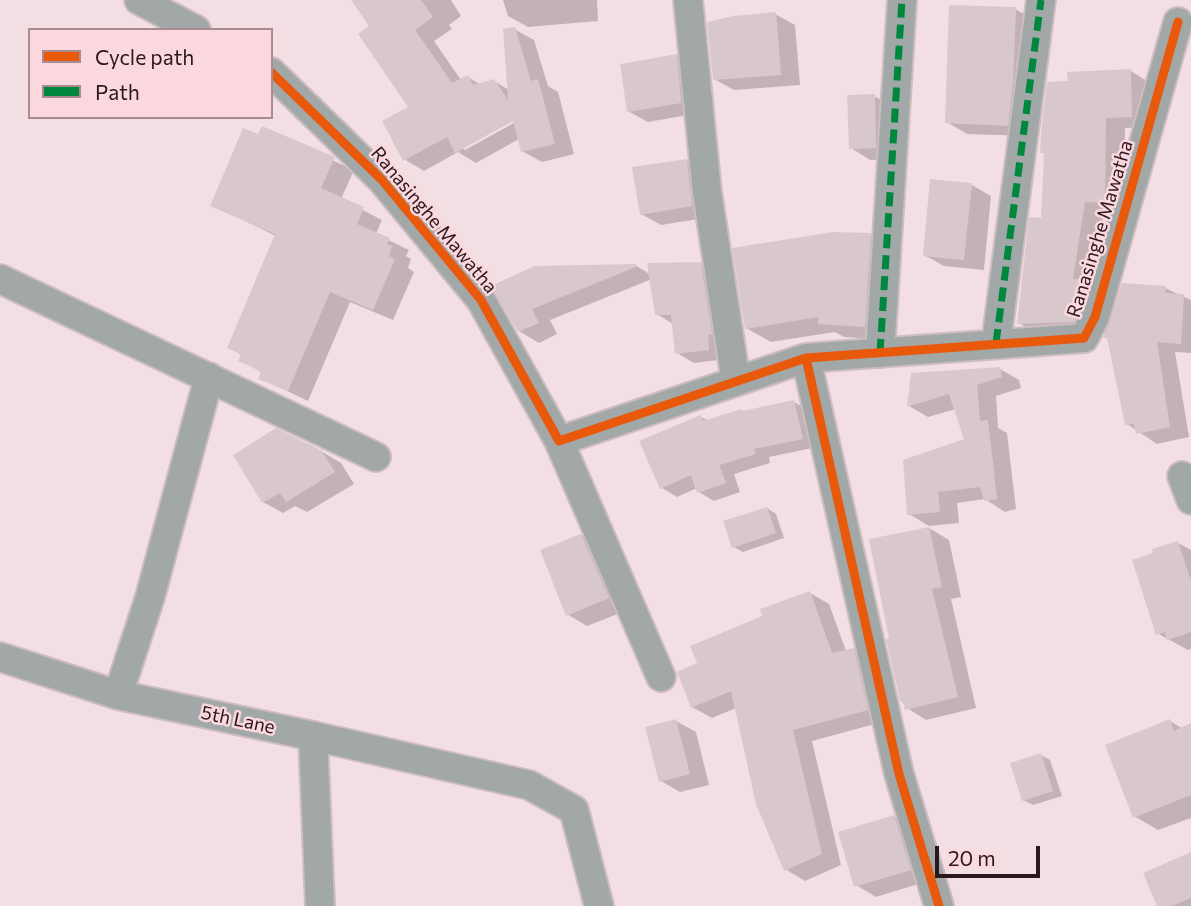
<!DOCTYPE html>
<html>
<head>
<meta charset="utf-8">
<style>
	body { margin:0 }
	#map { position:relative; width:1191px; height:906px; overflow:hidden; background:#f3dfe3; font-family:Commissioner,sans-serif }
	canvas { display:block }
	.legend { position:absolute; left:28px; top:28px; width:245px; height:91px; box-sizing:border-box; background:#fbd7de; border:2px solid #a78b91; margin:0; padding:9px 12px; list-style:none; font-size:21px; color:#29191d }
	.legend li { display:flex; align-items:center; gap:14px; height:35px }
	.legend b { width:35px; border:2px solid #a78b91 }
	.scale { position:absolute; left:935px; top:846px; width:105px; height:32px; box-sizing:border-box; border:4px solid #29191d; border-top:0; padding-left:9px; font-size:21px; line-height:24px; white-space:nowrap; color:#29191d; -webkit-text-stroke:5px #fbd7de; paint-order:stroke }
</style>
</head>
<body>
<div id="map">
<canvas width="1191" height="906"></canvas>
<ul class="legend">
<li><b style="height:9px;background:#e8590c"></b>Cycle path</li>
<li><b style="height:9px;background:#00873e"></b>Path</li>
</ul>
<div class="scale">20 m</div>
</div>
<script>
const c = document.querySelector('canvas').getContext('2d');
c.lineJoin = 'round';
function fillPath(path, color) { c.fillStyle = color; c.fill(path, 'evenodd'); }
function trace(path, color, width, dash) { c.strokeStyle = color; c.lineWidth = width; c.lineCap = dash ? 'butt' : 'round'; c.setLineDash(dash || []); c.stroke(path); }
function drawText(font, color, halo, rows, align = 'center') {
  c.font = font + ' Commissioner,sans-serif'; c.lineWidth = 5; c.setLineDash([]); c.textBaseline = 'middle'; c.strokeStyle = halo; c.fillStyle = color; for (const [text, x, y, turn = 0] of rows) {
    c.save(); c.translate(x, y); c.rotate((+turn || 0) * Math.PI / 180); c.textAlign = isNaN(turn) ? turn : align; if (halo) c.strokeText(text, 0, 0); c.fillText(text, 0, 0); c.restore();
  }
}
fillPath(new Path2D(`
	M353,0h98l10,16 -12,9 3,4 -18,12 27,39 7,-3 13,8 13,-4 15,9 5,-61 20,11 14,46 10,6 16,62 -32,8 -20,-11 -3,-12 -43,24 -18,-11 -34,19 -20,-12 6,-51 -39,-81zM520,115l1,4 -56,31 -3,-3z
	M503,0h94l1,21 -70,6 -20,-11z
	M1015,9l20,11 -8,116 -60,-2 -20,-12z
	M775,14l20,11 5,60 -66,5 -20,-11z
	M676,56l20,11 4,46 -52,9 -20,-11z
	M1131,71l19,12 1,44 -26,1 -1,85 -20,-1 -11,73v47l-55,2 -19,-11 24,-103 3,-65 -4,-3 27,-69z
	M874,96l20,11 1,52 -25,1 -19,-12z
	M262,128l92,42 -13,29 41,21 -6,14 33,16 -3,6 5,3 -3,9 6,4 -21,48 -43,-18 -42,99 -48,-23 3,-5 -23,-13 2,-5 -13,-7 47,-112 -64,-31z
	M687,160l19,12 5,45 -50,8 -20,-11z
	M972,185l19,11 -7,74 -40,-4 -20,-11z
	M870,235l25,14 -6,91 -45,-3 -9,-5 -64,10 -25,-14z
	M700,264l18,10 8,85 -32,4 -17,-10 -4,-29 -16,-10 -5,-35 -102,41 7,14 -18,9 -20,-12 -25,-44 141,-22 16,10z
	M1165,288l26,12v53l-16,-1 14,85 -32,7 -30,-20 -17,-84 -5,-3z
	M1000,369l19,11 2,8 -25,8 2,32 9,5 9,76 -11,3 -20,-13 -28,4 2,20 -30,3 -20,-12 57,-74 -10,-31 -28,8 -19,-11z
	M794,402l16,9 7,36 -48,10 1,6 -36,11 6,18 -26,9 -15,-9 -2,-4 -20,9 -15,-9 39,-71 8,4z
	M321,451l20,12 13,21 -47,28 -12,-6 -12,7 -20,-11z
	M767,508l9,6 8,24 -41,14 -9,-5z
	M929,528l20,12 12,57 -10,2 25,109 -50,12 -19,-12 -6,-8 -11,-60z
	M581,535l19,12 28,63 -41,16 -20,-12z
	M1178,543l13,7v99l-3,1 -31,-17z
	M810,593l19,11 17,47 7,-2 20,12 13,60 -74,20 29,124 -36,16 -20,-12 -49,-161 -24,10 -20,-11 7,-43 65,-47z
	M676,721l20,11 13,53 -29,7 -19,-11z
	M1170,721l13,8 8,-4v93l-33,12 -24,-14z
	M1041,755l9,5 12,36 -29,9 -10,-5z
	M894,817l19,11 15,53 -52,16 -20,-12z
	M1191,854v52h-32z`), '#0003');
fillPath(new Path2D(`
	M351,0h70l12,17 -18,13 37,53 16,-8 5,10 21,-6 14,21 -5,-71 12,-2 16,54 7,-2 17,65 -34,8 -8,-31 -58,32 -8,-16 -44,24 -21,-40 26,-14 -50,-73 11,-8z
	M949,5l67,2 -3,76 -5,43 -63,-3z
	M776,12l5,63 -68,5 -6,-58 26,-6z
	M677,54l4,49 -54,9 -7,-48z
	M1131,69l1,48 -26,1 -1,85 -20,-1 -12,77 15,1 -9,31 -5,11 -57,2 12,-107 12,1 3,-65h-4l1,-22 6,-49 21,-1 -1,-9z
	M875,94l1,54 -27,1 -2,-54z
	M262,126l73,31 -14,31 43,19 -7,17 33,14 -3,6 5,2 -3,10 6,3 -22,51 -43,-18 -42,99 -30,-12 3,-8 -23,-10 3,-7 -14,-6 48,-114 -65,-28 33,-78 15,6z
	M687,159l5,47 -52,9 -8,-48z
	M930,179l42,4 -8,77 -41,-4z
	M833,232l38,1 -6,94 -47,-3v-7l-73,12 -13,-81z
	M701,262l11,72 -4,1 1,15 -34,4 -4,-39h-16l-8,-52z
	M636,264v3l-104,42 7,14 -21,9 -27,-46 43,-20z
	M1122,283l44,3 -1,7 19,1 -3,50 -24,-2 13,85 -34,7 -2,-10 -9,1 -18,-87h-4z
	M1000,367l2,10 -25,8 3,36 8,-1 9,79 -13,2 -4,-14 -42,5 2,20 -33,3 -4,-55 61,-21 -15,-45 -42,13 4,-34z
	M794,400l9,39 -49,10 2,5 -37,11 7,18 -29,10 -6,-18 -31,14 -21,-48 62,-26 2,6 38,-12 1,2z
	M276,428l45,22 14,22 -49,30 -6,-9 -18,10 -29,-48z
	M767,507l9,26 -44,15 -9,-27z
	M929,527l13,60 -10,2 26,108 -53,13 -2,-9h-3l-14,-62 3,-1 -2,-9 -18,-90z
	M581,534l28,64 -43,18 -26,-66z
	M1178,541l13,40v51l-24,8 -2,-8 -9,3 -24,-75 21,-7 -1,-4z
	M810,591l22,62 22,-5 14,62 -75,20 29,124 -38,17 -28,-67 -25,-113 -40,17 -14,-36 20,-9 -7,-17 72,-30 -2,-7z
	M676,719l14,55 -31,8 -14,-55z
	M1170,719l4,12 17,-8v72l-58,23 -28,-73z
	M1041,753l12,38 -31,10 -12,-38z
	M894,815l17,55 -57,17 -16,-55z
	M1191,852v46l-19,8h-15l-14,-33z`), '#d9c8cb');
const minor = new Path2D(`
	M139,0l57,30
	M688,0l19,192 29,190
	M271,72l111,108 99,120 78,141 247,-83 278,-20 11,-21 83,-295
	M0,279l376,178
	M996,343l45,-343
	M880,353l22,-353
	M806,358l93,416 40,132
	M559,441l102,236
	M1182,476l9,24
	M0,657l118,38 195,41 7,170
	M118,695l32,-98 59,-220
	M313,736l216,49 45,25 25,96`);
trace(minor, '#cdbdc0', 32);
trace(minor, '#a2a8a8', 28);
trace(new Path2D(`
	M996,343l45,-343
	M880,353l22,-353`), '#00873e', 7, [14, 7]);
trace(new Path2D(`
	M271,72l111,108 99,120 78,141 247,-83 278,-20 11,-21 83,-295
	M806,358l93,416 40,132`), '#e8590c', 9);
drawText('19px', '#29191d', '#fbd7de', [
	["Ranasinghe Mawatha",434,220,50],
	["Ranasinghe Mawatha",1100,229,-73],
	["5th Lane",238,720,12]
]);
</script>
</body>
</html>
